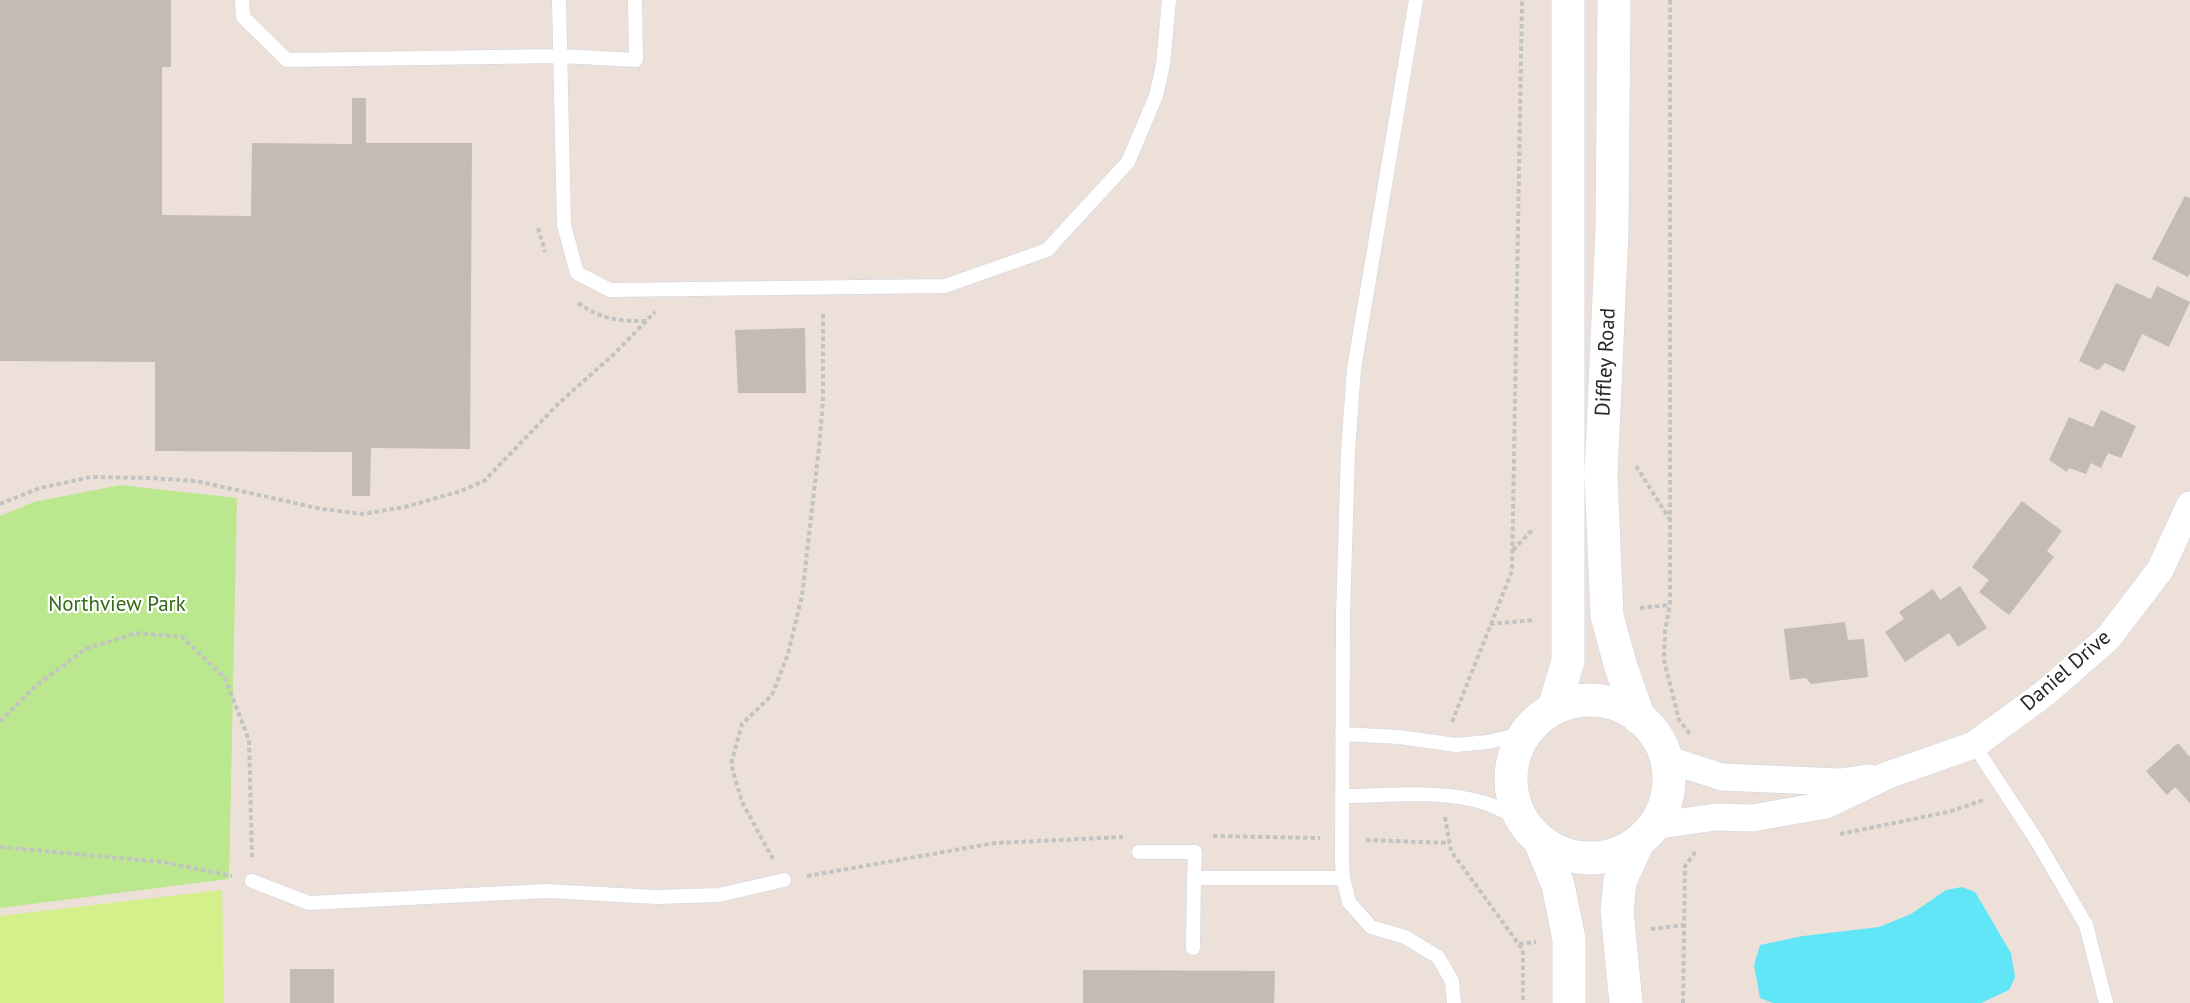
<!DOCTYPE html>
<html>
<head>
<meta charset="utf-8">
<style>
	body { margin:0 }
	canvas { display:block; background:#ece0d8 }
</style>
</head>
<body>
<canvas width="2190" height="1003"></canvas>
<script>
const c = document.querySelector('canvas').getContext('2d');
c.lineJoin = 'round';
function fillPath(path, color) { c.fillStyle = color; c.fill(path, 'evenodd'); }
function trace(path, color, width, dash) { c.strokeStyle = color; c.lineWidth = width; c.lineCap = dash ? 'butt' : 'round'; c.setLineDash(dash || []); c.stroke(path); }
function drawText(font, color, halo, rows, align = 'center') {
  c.font = font + ' "PT Sans",sans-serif'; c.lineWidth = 4.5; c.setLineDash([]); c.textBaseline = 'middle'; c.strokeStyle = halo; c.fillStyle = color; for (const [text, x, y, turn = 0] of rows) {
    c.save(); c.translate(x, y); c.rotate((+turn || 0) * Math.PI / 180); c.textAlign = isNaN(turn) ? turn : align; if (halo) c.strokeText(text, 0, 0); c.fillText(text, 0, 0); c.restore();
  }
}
fillPath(new Path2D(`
	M120,485l117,13 -8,381 -229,29v-392l34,-14z`), '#bbe88f');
fillPath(new Path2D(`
	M222,890l2,113h-224v-87z`), '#d4f08a');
fillPath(new Path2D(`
	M1962,887l13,5 36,61 4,24 -6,13 -28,13h-208l-13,-5 -6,-33 6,-20 43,-9 76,-9 32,-13 35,-24z`), '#61e6f8');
fillPath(new Path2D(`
	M0,0h171v67h-9v148l89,1 1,-73 100,1v-46h14v45h106l-2,306 -99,-1 -1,48h-18v-44l-197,-1v-89l-155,-1z
	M2185,196l5,2v75l-2,4 -36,-18z
	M2116,283l35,16 6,-13 33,16 -21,45 -27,-13 -18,38 -19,-9 -7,7 -19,-9z
	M805,328l1,65h-68l-3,-63z
	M2101,410l35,16 -15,32 -13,-5 -7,15 -10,-5 -5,11 -17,-6 -2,4 -18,-12 20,-43 24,10z
	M2022,501l40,30 -15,20 7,6 -45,58 -30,-23 10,-12 -17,-13z
	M1960,586l27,42 -29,19 -9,-14 -44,29 -20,-30 19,-13 -5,-7 34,-23 7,11z
	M1845,622l3,18 16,-1 4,38 -57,7 -5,-6 -16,2 -6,-51z
	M2178,743l12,14v46l-15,-16 -8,8 -21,-24z
	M290,969h44v34h-44z
	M1083,970l192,1 -1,32h-191z`), '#c3bcb4');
const service = new Path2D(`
	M242,0l1,17 44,43 274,-4 75,4 -1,-60
	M559,0l5,225 13,48 33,17 335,-4 102,-36 81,-88 28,-66 7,-31 6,-65
	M1416,0l-62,369 -6,82 -5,164 -1,247 1,16 6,24 22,25 34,10 33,20 14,24 2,22
	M1342,734l57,3 57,8 32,-3 38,-9
	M1974,745l63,96 49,84 20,78
	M1342,796c46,0 98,-7 143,7 13,4 25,12 38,18
	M1139,852h56l-1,26
	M252,881l57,22 238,-12 109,6 63,-2 65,-15
	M1193,948l1,-70h149`);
const minor = new Path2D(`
	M1666,759l56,18 118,5 29,-4
	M1653,826l63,-9 36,1 74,-13 62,-30 86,-30 70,-51 64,-56 52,-68 30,-65`);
const secondary = new Path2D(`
	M1614,0l-2,230 -11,245 6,141 14,51 18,51
	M1511 779a79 79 0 1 1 158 0a79 79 0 1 1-158 0Z
	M1554,708l14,-47v-661
	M1540,841l18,44 11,54v64
	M1626,1003l-9,-92 3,-30 18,-39`);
trace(service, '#cdd5e3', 15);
trace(minor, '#cdd5e3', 28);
trace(secondary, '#cdd5e3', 34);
trace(new Path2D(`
	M1670,0v605l-5,26 -1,29 15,60 12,15
	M538,228l7,24
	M578,303c25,17 40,18 69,18
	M1636,466l33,52
	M0,504l40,-16 51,-11 60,1 45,3 126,28 40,5 43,-7 56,-16 23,-10 75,-78 54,-48 42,-43
	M1513,550l21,-22
	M1640,608l30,-3
	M1490,624l44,-4
	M0,721l37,-36 48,-36 51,-16 46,4 43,41 24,62 3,118
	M1452,722l60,-151 10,-571
	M1445,817l6,34 72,99v53
	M1840,834l108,-22 36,-12
	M1213,836l107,2
	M1366,840l83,3
	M0,847l163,15 69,14
	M773,859l-31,-57 -11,-38 11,-40 30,-29 16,-41 14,-58 17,-148 4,-47v-90
	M807,876l188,-33 128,-6
	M1651,929l33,-4
	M1519,944l17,-2
	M1683,1003l2,-137 11,-15`), '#c3c3c3', 4, [4.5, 3]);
trace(service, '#fff', 14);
trace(minor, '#fff', 27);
trace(secondary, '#fff', 33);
drawText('21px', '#282828', '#fff', [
	["Diffley Road",1606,362,-87],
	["Daniel Drive",2066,671,-41]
]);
drawText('21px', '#326914', '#fff', [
	["Northview Park",117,605]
]);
</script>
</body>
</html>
